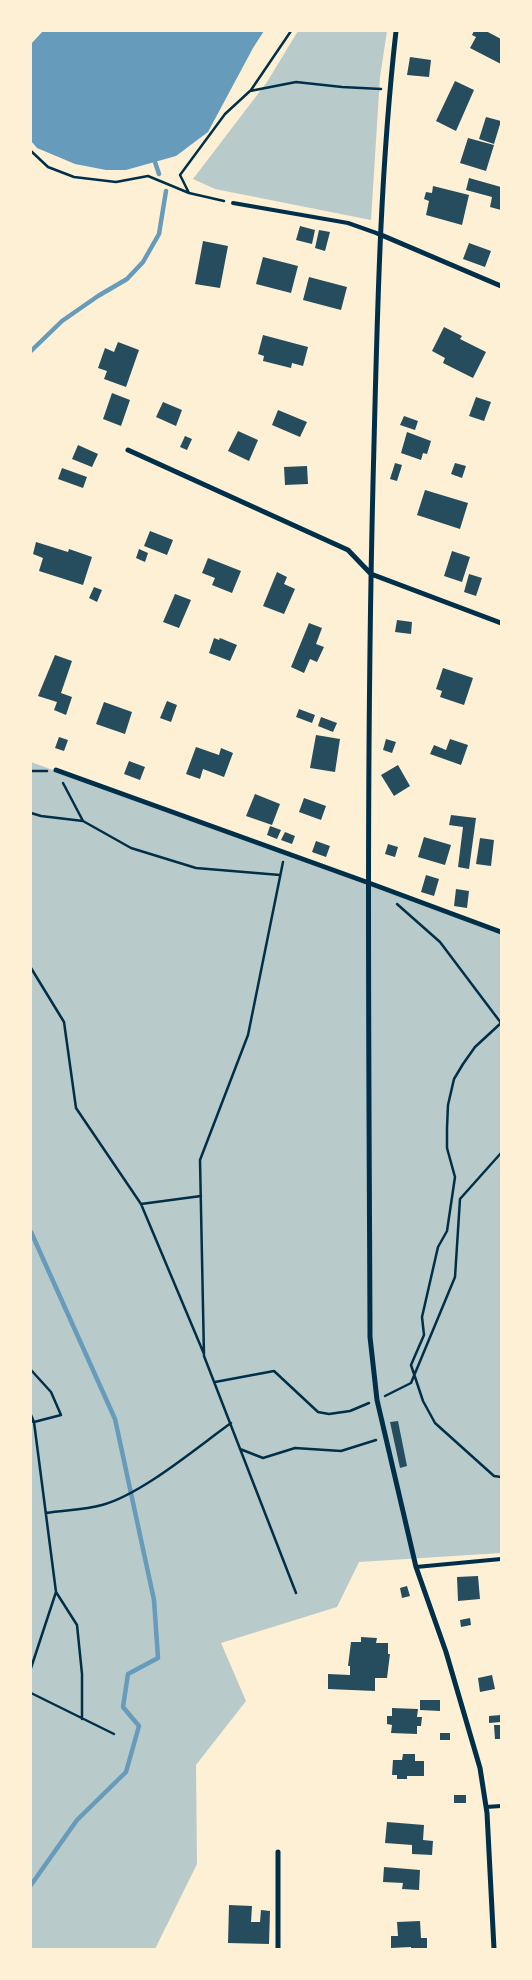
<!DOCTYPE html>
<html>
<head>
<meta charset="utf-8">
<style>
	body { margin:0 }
	#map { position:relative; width:532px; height:1980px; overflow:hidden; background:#fdf0d5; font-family:"Nunito Sans",sans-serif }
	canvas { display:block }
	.frame { position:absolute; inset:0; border:32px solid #fdf0d5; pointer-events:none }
</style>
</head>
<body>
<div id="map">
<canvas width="532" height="1980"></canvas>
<div class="frame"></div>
</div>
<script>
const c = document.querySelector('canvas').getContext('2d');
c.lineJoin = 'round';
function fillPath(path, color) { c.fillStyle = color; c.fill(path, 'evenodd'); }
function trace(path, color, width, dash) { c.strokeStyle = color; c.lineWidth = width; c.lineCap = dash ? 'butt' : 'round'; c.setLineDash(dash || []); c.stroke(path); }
fillPath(new Path2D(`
	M298,31h89l-7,46 -9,143 -156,-31 -22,-10 74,-97z
	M31,762l470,172v619l-142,9 -22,45 -116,36 25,58 -50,64 1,99 -42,85h-124z`), '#b9caca');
fillPath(new Path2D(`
	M43,31h221l-11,17 -45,84 -32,24 -50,14h-20l-31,-6 -38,-16 -6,-7v-97z`), '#669bbc');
trace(new Path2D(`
	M155,162l4,12
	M31,351l31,-30 36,-25 29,-17 16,-17 16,-28 7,-43
	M31,1232l84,187 39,181 4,58 -30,16 -5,33 16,19 -13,46 -49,48 -46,65`), '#669bbc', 4.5);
fillPath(new Path2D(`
	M474,31h12l15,8v25l-31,-16 6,-11 -4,-2z
	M410,57l21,3 -2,17 -22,-2z
	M455,81l19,9 -18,41 -20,-10z
	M486,117l15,4 -7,23 -15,-5z
	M468,138l26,7 -8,26 -26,-8z
	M469,178l32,9v23l-11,-3 2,-10 -26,-7z
	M433,186l36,9 -7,30 -36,-10 3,-14 -5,-2 2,-7 6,1z
	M300,226l15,4 -3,14 -16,-4z
	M319,230l11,2 -5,19 -10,-3z
	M203,241l25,5 -8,42 -25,-4z
	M469,243l22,8 -6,16 -22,-8z
	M263,257l35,9 -7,27 -35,-9z
	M309,277l38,10 -6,23 -38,-10z
	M444,327l18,9 -2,3 26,13 -13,26 -30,-15 2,-5 -13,-7z
	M263,335l45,12 -5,19 -11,-3 -1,5 -28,-7 1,-5 -6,-2z
	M118,342l21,8 -13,37 -22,-8 3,-8 -9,-3 7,-20 9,4z
	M112,393l18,7 -9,26 -18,-7z
	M476,397l15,5 -7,19 -15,-5z
	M163,402l19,8 -6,16 -20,-9z
	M278,410l29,12 -7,15 -28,-12z
	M404,416l14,5 -3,9 -15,-5z
	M238,431l20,9 -9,21 -21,-10z
	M407,432l24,9 -4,13 -4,-1 -2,7 -20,-7z
	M185,436l7,3 -5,11 -7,-3z
	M78,445l20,9 -6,13 -20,-8z
	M395,463l7,2 -5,16 -7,-2z
	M455,463l11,3 -4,12 -11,-4z
	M307,466l1,18 -23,1 -1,-18z
	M62,468l25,9 -4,11 -25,-9z
	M425,490l43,13 -8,26 -43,-14z
	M150,531l23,9 -6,15 -23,-9z
	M36,542l32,10 1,-3 23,8 -9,28 -44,-14 4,-13 -10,-4z
	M139,549l9,4 -3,9 -9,-4z
	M452,551l18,6 -8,25 -18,-6z
	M208,558l33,13 -9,22 -20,-8 3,-7 -13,-5z
	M277,572l10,5 -3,7 11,5 -11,25 -21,-8z
	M469,574l13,4 -6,18 -12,-4z
	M94,587l8,3 -5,12 -8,-4z
	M175,594l16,6 -12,28 -16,-6z
	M397,620l15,2 -1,12 -16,-2z
	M309,623l13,5 -6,16 8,3 -7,15 -7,-3 -6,14 -13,-6z
	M214,638l5,2 1,-2 17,7 -7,16 -21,-8z
	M55,655l17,6 -11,32 11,4 -6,18 -12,-5 3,-8 -19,-6z
	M443,668l30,10 -9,27 -24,-8 2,-6 -6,-2z
	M167,701l10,4 -6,17 -11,-4z
	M104,702l28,10 -7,22 -29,-10z
	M299,709l16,6 -3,8 -16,-6z
	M321,717l16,6 -4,9 -15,-6z
	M316,735l24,4 -5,33 -25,-4z
	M59,737l9,3 -4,11 -9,-3z
	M386,739l10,3 -4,11 -9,-3z
	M450,739l18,6 -7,20 -31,-11 4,-9 12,5z
	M196,747l23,8 2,-7 12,5 -9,24 -21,-8 -3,10 -14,-5z
	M129,761l16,6 -5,13 -16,-6z
	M398,765l12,21 -16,10 -13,-21z
	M255,794l25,10 -8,21 -26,-9z
	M304,798l22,8 -5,14 -22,-8z
	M451,815l25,3 -7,51 -11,-2 5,-40 -14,-2z
	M270,826l11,4 -4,9 -10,-4z
	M285,832l10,4 -3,8 -11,-4z
	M424,837l27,8 -6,20 -27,-8z
	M480,838l14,2 -3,26 -15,-2z
	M316,841l14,5 -4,11 -14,-5z
	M388,844l10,3 -3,10 -10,-3z
	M426,875l13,4 -5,17 -13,-4z
	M456,889l13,2 -2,17 -13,-2z
	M398,1421l9,45 -7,2 -10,-46z
	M478,1576l2,23 -22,2 -1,-24z
	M407,1586l3,10 -8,2 -2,-10z
	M470,1618l1,7 -10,2 -1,-7z
	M361,1637l16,1 -1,5h12v11h2l-3,24h-12v13l-47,-2v-15l22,1v-9h-2l3,-24h10z
	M492,1675l3,14 -15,3 -2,-14z
	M420,1700h20v11l-20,-1z
	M392,1708l26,1 -1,8h5l-1,9h-4v8l-26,-1 1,-8 -5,-1v-8h5z
	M501,1715v7l-12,1v-7z
	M494,1725h7v14h-6z
	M440,1733h10v7h-10z
	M403,1754h12v7h9v15h-17v3h-10v-4h-5l1,-15h9z
	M454,1795h12v8h-12z
	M387,1822l37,3 -1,15 10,1 -1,14 -20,-1v-9l-27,-2z
	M384,1867l36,3 -1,20 -17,-1 1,-6 -20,-1z
	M229,1905l23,1 -1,16h9l1,-12 9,1 -1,33 -41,-1z
	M420,1921l1,17h6v11h-16v-2l-20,1v-12h7l-1,-14z`), '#264d5e');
trace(new Path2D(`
	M251,90l40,-59
	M31,151l17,16 26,10 42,5 32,-6 41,17 -9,-18 45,-61 25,-23 46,-9 46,5 39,2
	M189,193l35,8
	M31,771h16
	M63,783l20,38 48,27 65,20 84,7
	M31,813l10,3 42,5
	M283,862l-35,173 -48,125 4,196 92,237
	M397,904l43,38 61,81
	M31,968l33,54 12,86 65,96 63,150
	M501,1023l-26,24 -12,17 -9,15 -6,26 -1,23v20l8,29 -8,54 -9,16 -16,70 2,18 -13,30 12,36 12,22 59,53 7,1
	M141,1204l60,-8
	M31,1370l20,22 10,23 -27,7 -3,-1
	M215,1382l59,-11 44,41 11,2 21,-3 19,-8
	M385,1396l26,-13 44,-106 5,-78 41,-46
	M31,1415l3,7 22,170 -25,76
	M240,1449l23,9 32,-10 46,3 35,-11
	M46,1513c18,-3 38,-3 56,-8 40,-11 94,-57 129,-82
	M56,1592l21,33 5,49v45
	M31,1693l83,41`), '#003049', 2.5);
trace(new Path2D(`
	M233,203l115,20 31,11
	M416,1567l85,-8
	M486,1807l15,-1`), '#003049', 4);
trace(new Path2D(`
	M396,31c-17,151 -19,301 -23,452 -7,285 -4,570 -3,854l7,63 39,167 30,85 34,116 7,45 7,136
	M379,234l122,52
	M128,450l220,100 23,24 130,49
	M56,770l313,113 132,49
	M278,1852v97`), '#003049', 5);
</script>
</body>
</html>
